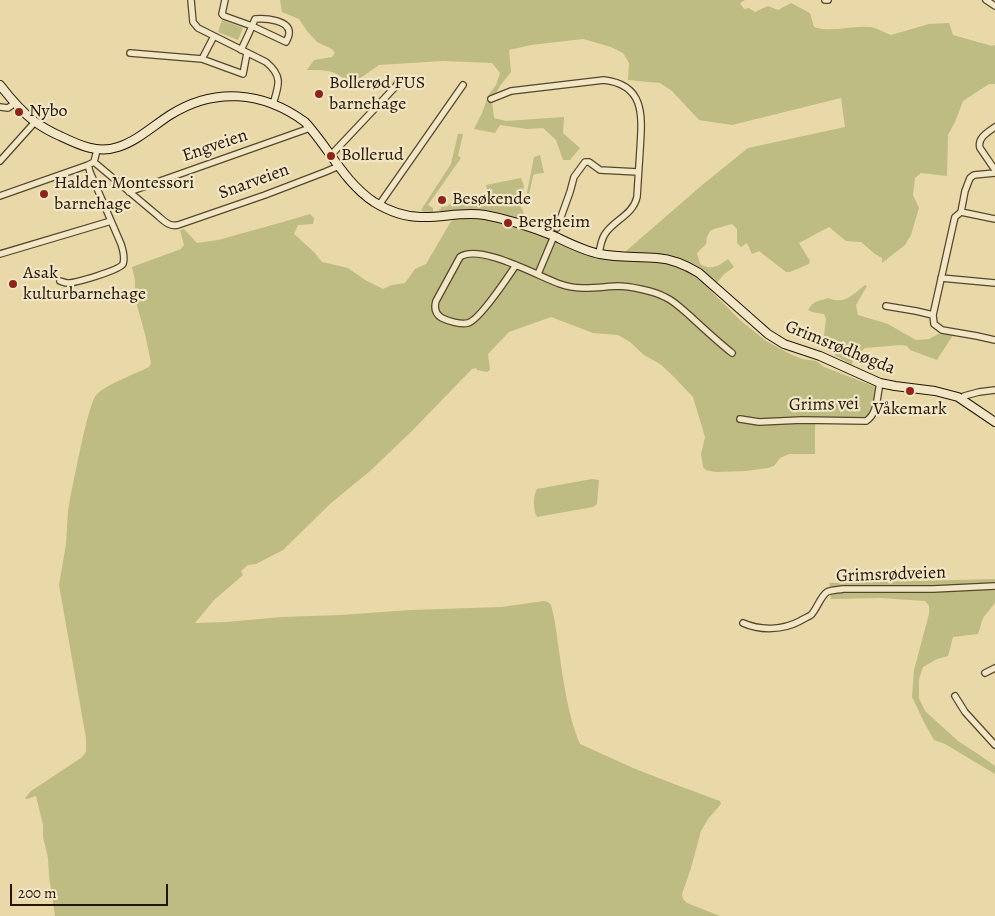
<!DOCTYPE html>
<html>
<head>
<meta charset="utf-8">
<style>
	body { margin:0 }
	#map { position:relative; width:995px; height:916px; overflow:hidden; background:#e9d8a8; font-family:Alegreya,serif }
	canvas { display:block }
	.scale { position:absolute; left:10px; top:884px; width:158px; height:22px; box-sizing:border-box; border:2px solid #251500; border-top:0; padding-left:6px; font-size:15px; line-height:18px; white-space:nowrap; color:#251500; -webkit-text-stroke:4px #f1e6c6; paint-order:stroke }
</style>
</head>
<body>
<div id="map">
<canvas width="995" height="916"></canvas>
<div class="scale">200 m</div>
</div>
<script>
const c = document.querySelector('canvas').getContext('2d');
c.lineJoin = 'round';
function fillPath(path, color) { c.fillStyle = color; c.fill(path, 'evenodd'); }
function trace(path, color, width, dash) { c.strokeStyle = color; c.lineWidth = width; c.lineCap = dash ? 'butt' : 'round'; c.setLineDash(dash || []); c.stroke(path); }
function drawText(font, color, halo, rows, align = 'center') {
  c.font = font + ' Alegreya,serif'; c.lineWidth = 4.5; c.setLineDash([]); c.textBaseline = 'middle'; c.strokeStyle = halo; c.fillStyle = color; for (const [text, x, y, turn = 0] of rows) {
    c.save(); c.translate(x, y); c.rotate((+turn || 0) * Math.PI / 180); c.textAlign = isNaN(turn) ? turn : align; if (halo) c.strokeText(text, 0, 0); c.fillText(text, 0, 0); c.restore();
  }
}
fillPath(new Path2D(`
	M280,0h465l-5,3 4,6 5,-1 6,4 13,-6 10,4 13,-7 19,10 4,14c17,6 38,-2 55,0 7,0 16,6 22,8l38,-11 20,-1 4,12 39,11 3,-1v39h-6l-26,17 -8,21 -7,13 -1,41 -26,-3 -6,5 -2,17 6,13 -8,27 -6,10 -23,18v-5l-7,-4 -14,-12 -15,-1 -17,-14 -30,16 11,18 -1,3 -19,8h-4l-27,-21 -7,3 -5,-11 -6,4 -4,-4v-14l-5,-5 -18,5 -4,2 -3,6 -1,7 -9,9 3,11c12,7 18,2 28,-5l6,8 -11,8 -12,16 29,29 26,21 24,13 12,5 14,2 8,6 52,20 -9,36 -52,-2v33h-26l-9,4 -6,8 -6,2 -22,3 -31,1 -9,-2 -3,-3 -2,-13 4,-17 -12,-40 -21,-22 -12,-11 -16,-9 -14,-13 -12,-7 -25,-2 -42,-16 -42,15 -21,22 2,16 -3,2 -10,-2 -1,-2 -4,1 -61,63 -41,39 -40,33 -47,46 -27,14 -8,1 -7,6 2,4 -29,25 -19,23 31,-1 56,-5 59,-2 69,-5 91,-3 43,-6 4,1 3,3 3,12c7,41 10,89 26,127l53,24 41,16 46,17 1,3 -13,15 -7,12 -10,37 -9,26 1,5 4,4 33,13h-665l-6,-40 -1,-18 -5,-21v-12l-7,-29 -9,3 -2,-1 6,-7 50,-33 5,-6v-14l-27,-153 7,-41 2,-33 2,-12c4,-17 18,-97 27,-105 10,-10 38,-20 52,-27l2,-4 -6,-29 -12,-43 2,-2v-9l-3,-13 49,-18 3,-4 -4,-15 4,-1 13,14 21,-3 65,-18 27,-8 4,4 -1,6 -15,1 -4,9 20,18 8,10 26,6 17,12 18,9 9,-4 13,-2 10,-14 11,-5 24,-41 10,-12 -19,2 -2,-4h2v-2l7,-1 2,-2 12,-4c2,1 5,3 7,4 6,1 15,-5 19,-9l-2,-10 35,-7 3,8 -4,19 8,17 7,1 60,26 30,3 76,-66 47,-38 97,-21 -4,-29 -109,27 -33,-5 -27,-29 -12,-8 -32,-3 1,-17 -6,-10 -12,-6 -28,-8 -52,6 -22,5 2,22 -11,14 -8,15 2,17 12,3 58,-4 -1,16 17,15 -10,12h-7l-7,-20 -13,-12 -16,1 -27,-4 -5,8 -21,-4 8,-16 7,-19 7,-9 4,-12 -8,-10 -49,-2 -64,4 -27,19c-19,-14 -22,-14 -45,-14l7,-10 18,-3 3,-4 -3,-4 -15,-7 -10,-11 -8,-12 -17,-7z
	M222,20l21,8 -5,12 -20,-8z
	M458,134h5l-5,22 3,2 -33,47 5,3v5c-5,0 -9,0 -12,-3l30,-46z
	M540,155l4,18 -9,1 -2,2 -6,28 -2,2v-3l9,-46z
	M865,285l2,1 -11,19 2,10 30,9 28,16 13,-1 9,-5 15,1 -16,25 -27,-10 -3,-4 -6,-1 -36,3 -12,11 -1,6 -19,-11 -10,-10 3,-25 -2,-5 -12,-2 -4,-2c7,-11 10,-8 20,-12 17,7 24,-3 37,-13z
	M592,479l7,1 -2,24 -4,3 -56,10c-4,-6 -4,-22 0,-28z
	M995,579v24l-12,15 -5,16 -25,3 -5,19 -11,3 -14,8 -4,12v19l6,13 33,30 20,13 17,12v8l-50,-30 -11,-4 -9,-16 -13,-27 2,-27 15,-56v-8l-4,-5 -45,-3 -49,1 -2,-16z`), '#bebc82');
const street = new Path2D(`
	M191,0l2,22 5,6 68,34c17,14 13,23 7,42
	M225,0l-3,14 2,2 28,10 34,16c1,-2 3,-6 3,-8 2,-14 -24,-16 -34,-15 -4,10 -9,21 -14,31
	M825,0h3
	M986,0l9,6
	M130,53l72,6 41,15 4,-21
	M202,59l12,-23
	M491,99l20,-8 93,-11c42,5 38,37 36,70 -1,15 -2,31 -3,47 -4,18 -23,23 -32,37 -4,6 -5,13 -6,20
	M0,107l8,1 7,-5
	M995,127c-7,5 -18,11 -15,21l15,22
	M97,150l-3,12 63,53c7,6 12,12 21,10l87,-30 60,-23 14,-6
	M331,155l65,-69 4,-7
	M0,161l35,-39
	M995,173l-21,2 -4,3 -5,13 -4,21 -6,5 -1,4 -21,94 1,9 8,6 35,6 18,4
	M129,192l181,-64
	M0,196l88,-31
	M379,205l84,-120
	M961,212l34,7
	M557,228l13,-36 4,-15 11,-15h4l11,8 38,2
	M0,254l111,-33
	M516,265c-8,12 -37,55 -48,58 -7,2 -20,-2 -26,-5 -7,-4 -8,-10 -6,-17l24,-44c19,-14 80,20 100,27 19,7 38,3 57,2 12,0 37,5 48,11 9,4 17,12 24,18 14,13 28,26 43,38
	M538,274l16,-38
	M941,278l54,5
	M60,281c3,1 5,2 8,2 8,0 52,-13 55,-19 2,-6 0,-14 -2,-20l-31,-72 -2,-7 6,-3
	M886,306l30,5 17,4
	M963,400l1,-4 15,-4 16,-2
	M740,419l19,3 43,-2 64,1c12,-7 11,-26 14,-38
	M743,623c18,8 40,7 57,-2 3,-2 8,-4 11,-6 6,-6 9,-18 16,-23 4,-2 11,-2 16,-3h90l62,-3
	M985,673l10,-5
	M955,696l10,16 30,33`);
const secondary = new Path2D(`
	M0,85c10,13 21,26 34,36 8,6 17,11 26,15 19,9 37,18 58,11 19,-6 35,-21 52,-32 44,-28 93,-24 135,7 24,26 39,60 69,80 13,8 31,15 47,15 22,1 41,-6 64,-2 22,4 49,13 69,21 15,7 30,15 46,18 19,4 38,2 57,4 15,1 29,7 42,15l69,61 16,10 36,12 60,27 15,3 40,5 23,6 37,25`);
trace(street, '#56462a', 8);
trace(secondary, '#251500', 10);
trace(street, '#f1e6c6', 5.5);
trace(secondary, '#f1e6c6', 8);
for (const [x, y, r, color] of [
	[319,94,5,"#8f2418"],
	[19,112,5,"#8f2418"],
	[331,156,5,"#8f2418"],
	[44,194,5,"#8f2418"],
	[442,200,5,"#8f2418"],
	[508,223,5,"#8f2418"],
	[13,284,5,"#8f2418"],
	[910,391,5,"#8f2418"]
]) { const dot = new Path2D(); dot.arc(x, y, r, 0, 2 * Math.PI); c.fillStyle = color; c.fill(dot); trace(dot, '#f1e6c6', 2); }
drawText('18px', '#251500', '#f1e6c6', [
	["Bollerød FUS",329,84],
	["barnehage",329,105],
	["Nybo",29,112],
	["Bollerud",341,156],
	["Halden Montessori",54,184],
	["barnehage",54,205],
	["Besøkende",452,200],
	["Bergheim",518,223],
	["Asak",23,274],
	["kulturbarnehage",23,295],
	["Våkemark",910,410,"center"]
], 'left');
drawText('18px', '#251500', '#f1e6c6', [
	["Engveien",215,146,-19],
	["Snarveien",254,182,-20],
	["Grimsrødhøgda",840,348,22],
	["Grims vei",824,405,-1],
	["Grimsrødveien",891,575,-2]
]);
</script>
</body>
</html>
